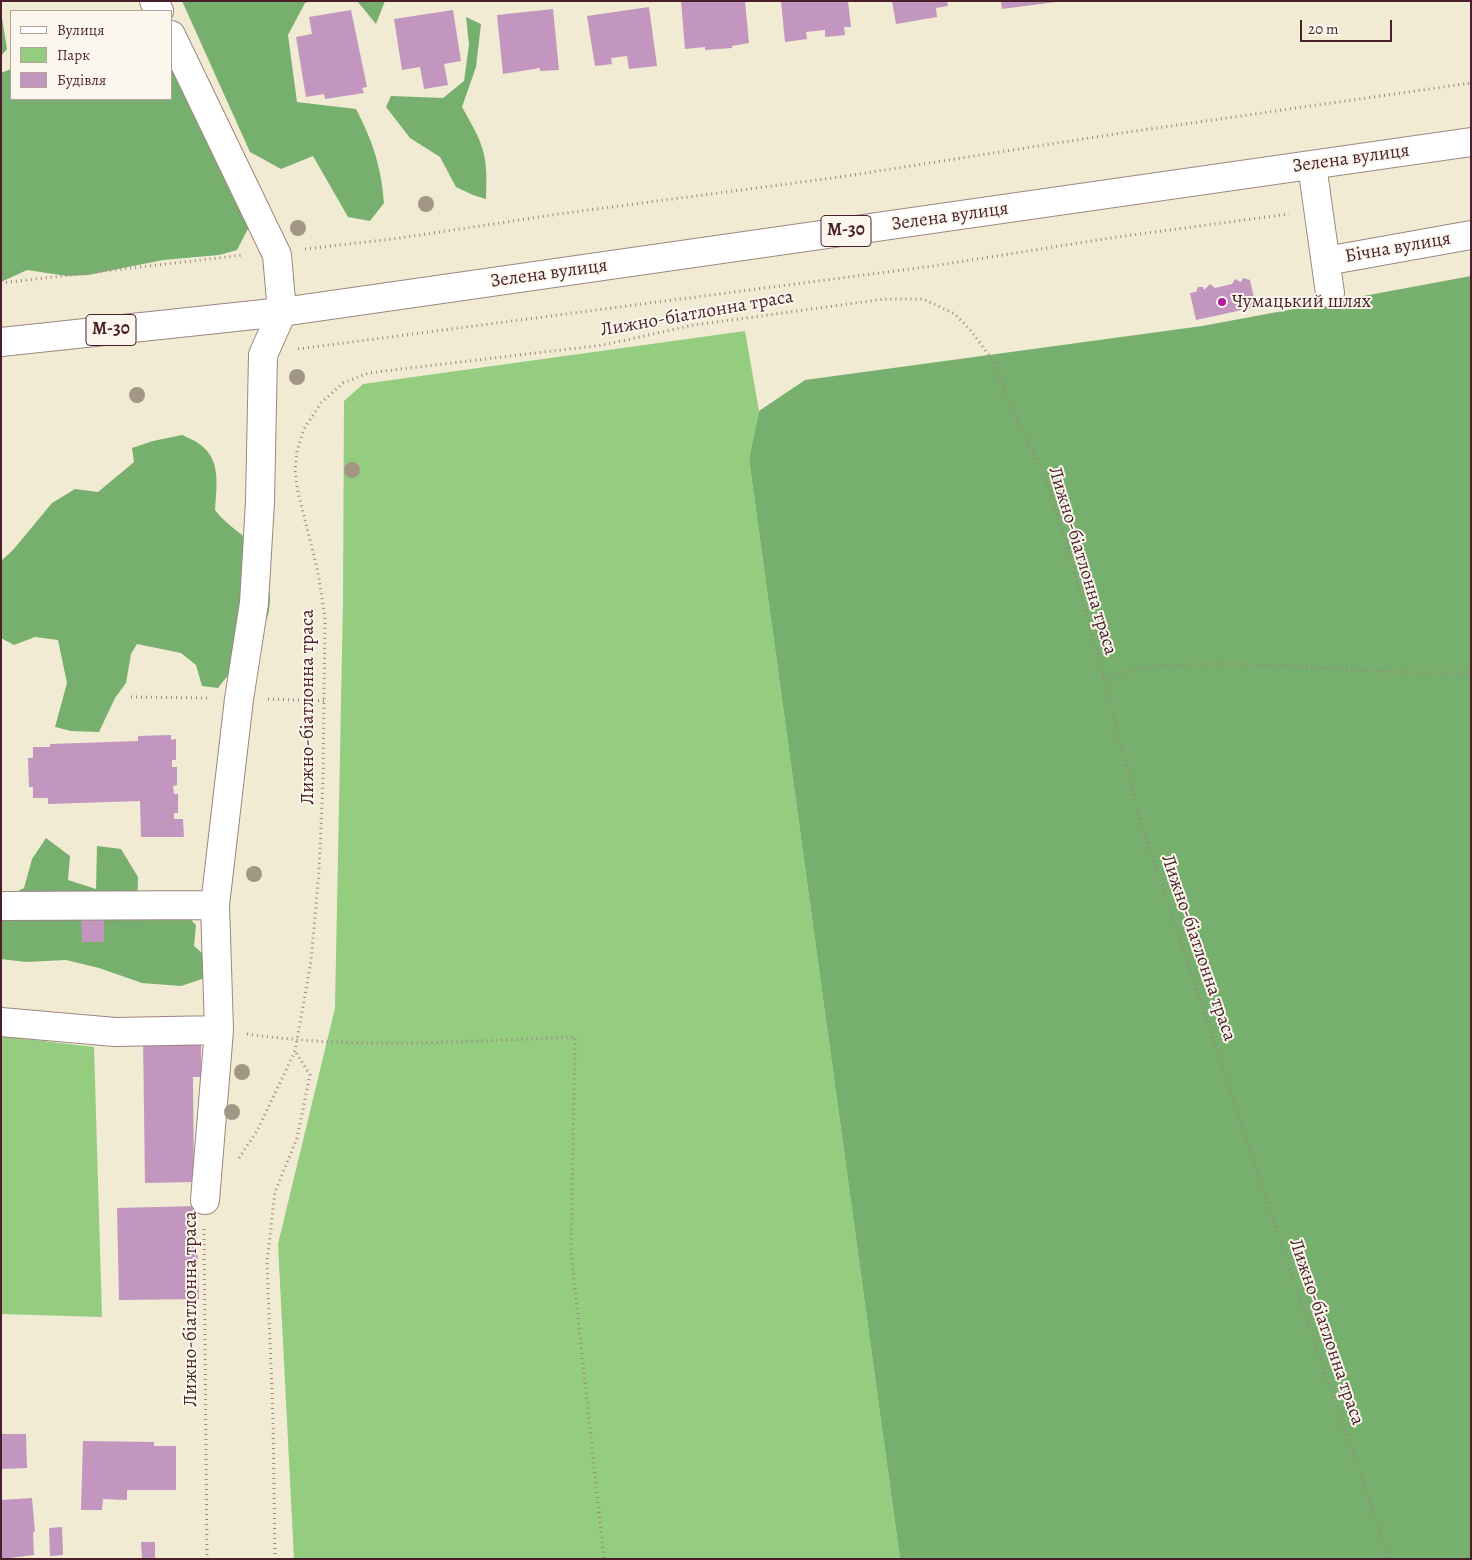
<!DOCTYPE html>
<html>
<head>
<meta charset="utf-8">
<style>
	body { margin:0 }
	#map { position:relative; width:1472px; height:1560px; overflow:hidden; background:#f1ebd3; font-family:Alegreya,serif }
	canvas { display:block }
	.frame { position:absolute; inset:0; border:2px solid #4a1f2b; pointer-events:none }
	.legend { position:absolute; left:10px; top:10px; width:162px; height:90px; box-sizing:border-box; background:#fbf7ec; border:1px solid #b4a19f; margin:0; padding:6px 9px; list-style:none; font-size:15px; color:#4a1f2b }
	.legend li { display:flex; align-items:center; gap:10px; height:25px }
	.legend b { width:25px; border:1px solid #b4a19f }
	.scale { position:absolute; left:1300px; top:20px; width:92px; height:22px; box-sizing:border-box; border:2px solid #4a1f2b; border-top:0; padding-left:6px; font-size:15px; line-height:18px; white-space:nowrap; color:#4a1f2b; -webkit-text-stroke:4px #fbf7ec; paint-order:stroke }
</style>
</head>
<body>
<div id="map">
<canvas width="1472" height="1560"></canvas>
<div class="frame"></div>
<ul class="legend">
<li><b style="height:6px;background:#fff"></b>Вулиця</li>
<li><b style="height:14px;background:#94cc80"></b>Парк</li>
<li><b style="height:14px;background:#c296bf"></b>Будівля</li>
</ul>
<div class="scale">20 m</div>
</div>
<script>
const c = document.querySelector('canvas').getContext('2d');
c.lineJoin = 'round';
function fillPath(path, color) { c.fillStyle = color; c.fill(path, 'evenodd'); }
function trace(path, color, width, dash) { c.strokeStyle = color; c.lineWidth = width; c.lineCap = dash ? 'butt' : 'round'; c.setLineDash(dash || []); c.stroke(path); }
function drawText(font, color, halo, rows, align = 'center') {
  c.font = font + ' Alegreya,serif'; c.lineWidth = 4; c.setLineDash([]); c.textBaseline = 'middle'; c.strokeStyle = halo; c.fillStyle = color; for (const [text, x, y, turn = 0] of rows) {
    c.save(); c.translate(x, y); c.rotate((+turn || 0) * Math.PI / 180); c.textAlign = isNaN(turn) ? turn : align; if (halo) c.strokeText(text, 0, 0); c.fillText(text, 0, 0); c.restore();
  }
}
fillPath(new Path2D(`
	M745,331l14,80 -10,48 151,1100h-606l-16,-315 57,-236 8,-407 1,-200 19,-17z
	M1,1036l93,11 8,270 -101,-3z`), '#94cc80');
fillPath(new Path2D(`
	M182,1h129l-6,2 -17,32 9,67 59,7c17,33 25,57 28,94l-14,18 -22,-4 -35,-61 -32,13 -31,-17z
	M358,1h27l-9,23 -18,-22z
	M1,12l6,37 -6,7z
	M466,17l15,7 -5,43 -14,40c22,39 26,46 24,92l-13,-4 -17,-8 -16,-30 -30,-19 -24,-31 5,-11 52,2 21,-17 5,-36z
	M171,54l83,163 -17,33 -18,5 -56,5 -75,15 -21,1 -40,-6 -26,12v-209l10,-4v30h160z
	M1471,276v1283h-571l-151,-1100 10,-48 46,-31 397,-54z
	M182,435c39,15 36,38 33,75 12,16 29,24 42,39 4,5 6,15 8,22 18,53 -16,78 -47,117l-16,-2 -6,-21 -15,-12 -44,-9 -6,10 -5,29 -11,15 -16,34 -28,-1 -16,-4 12,-44 -9,-43 -23,-3 -21,8 -13,-7v-77l12,-11 39,-47 23,-14 23,3 36,-30 -2,-14 21,-7z
	M46,838l24,18 -2,24 28,9 1,-43 24,3 17,28 -1,34 31,-15 28,29 -2,21 15,13 -1,18 -27,9 -39,-3 -43,-15 -33,-8 -40,2 -25,-3v-59l23,-12 8,-29z`), '#77b06e');
fillPath(new Path2D(`
	M681,1h64l4,42 -17,3v2l-27,2v-3l-20,2z
	M781,1h67l3,26h-7l1,8 -20,2v-7l-19,2 1,7 -22,3z
	M892,1h55l1,5 -12,2 1,9 -41,7z
	M1001,1h55v1l-54,7z
	M649,7l8,59 -28,3 -2,-13 -16,2 1,6 -17,2 -8,-50z
	M553,9l6,61 -19,1v-3l-37,6 -6,-59z
	M351,10l16,77 -5,1 2,5 -39,6 -1,-5 -18,3 -10,-60 16,-3 -3,-17z
	M453,10l8,51 -17,3 4,21 -24,4 -4,-22 -18,3 -8,-51z
	M1243,278l7,2 6,27 -60,13 -6,-27 6,-1 2,-5h5l1,3 6,-6 5,4 17,-4 3,-5 6,3z
	M171,735v5l5,-1v21h-4v7h5v18l-4,1 1,8h4v19h-4v6h9l1,18h-43l-1,-36 -92,3v-6h-15v-11h-4l-1,-29h5v-11h17v-3l88,-3v-5z
	M81,918h23v24h-22z
	M143,1036h58v41h-8l1,105 -49,1z
	M196,1206l3,93 -80,1 -2,-92z
	M1,1434h25l1,34 -26,1z
	M83,1441l71,1v4h22v44h-49v10l-24,-1 -1,11h-21z
	M32,1498l3,34h-2l1,23 -33,4v-59z
	M62,1527l1,28 -13,1 -1,-28z
	M141,1542h14v17h-13z`), '#c296bf');
const minor = new Path2D(`
	M154,1l5,10
	M171,35l106,220 5,57 -19,43 -3,147 -6,101 -15,96 -24,206 4,125 -14,170
	M1312,165l18,128
	M1326,261l145,-26
	M1,906l214,-1
	M1,1022l114,10 104,-2`);
const highway = new Path2D(`
	M1,342l281,-30 1189,-170`);
trace(minor, '#9e857f', 30);
trace(highway, '#9e857f', 30);
trace(new Path2D(`
	M305,249l88,-10 173,-26 274,-36 275,-43 356,-51
	M1,283l243,-28
	M298,349l635,-83 184,-29 172,-23
	M1103,679c15,-4 30,-10 45,-12 107,-10 215,9 323,5
	M131,697l78,1
	M268,699l57,2
	M247,1034c110,16 217,7 328,3l-4,215 33,307
	M239,1158l18,-27 38,-80 16,-90 8,-89 4,-93 2,-162 -8,-49 -19,-76 -3,-21 2,-20 7,-22 17,-26 22,-20 25,-10 235,-28 91,-20 191,-26h38l32,15 17,18 21,29 17,44 38,79 40,135 54,206 151,453 96,281
	M204,1229l3,330
	M275,1559l-2,-140 -6,-157 8,-70 22,-54 13,-63 -15,-24`), '#9e857f', 3, [1, 4]);
trace(minor, '#fff', 28);
trace(highway, '#fff', 28);
c.fillStyle = '#a19784';
for (const [x, y] of [
	[426,204],
	[298,228],
	[297,377],
	[137,395],
	[352,470],
	[254,874],
	[242,1072],
	[232,1112]
]) { c.beginPath(); c.arc(x, y, 8, 0, 2 * Math.PI); c.fill(); }
for (const [x, y, r, color] of [
	[1222,302,5,"#b5179e"]
]) { const dot = new Path2D(); dot.arc(x, y, r, 0, 2 * Math.PI); c.fillStyle = color; c.fill(dot); trace(dot, '#fbf7ec', 2); }
for (const [x, y, w] of [
	[846,231,50],
	[111,330,50]
]) { const box = new Path2D(); box.roundRect(x - w / 2, y - 15.5, w, 31, 4); c.fillStyle = '#fbf7ec'; c.fill(box); trace(box, '#4a1f2b', 1); }
drawText('bold 18px', '#4a1f2b', null, [
	["М-30",846,231],
	["М-30",111,330]
]);
drawText('19px', '#4a1f2b', '#fbf7ec', [
	["Зелена вулиця",1351,159,-8],
	["Зелена вулиця",950,217,-8],
	["Бічна вулиця",1398,248,-10],
	["Зелена вулиця",549,274,-8],
	["Лижно-біатлонна траса",697,314,-10],
	["Лижно-біатлонна траса",1082,561,73],
	["Лижно-біатлонна траса",308,707,-90],
	["Лижно-біатлонна траса",1198,948,71],
	["Лижно-біатлонна траса",191,1309,-90],
	["Лижно-біатлонна траса",1326,1332,71]
]);
drawText('19px', '#4a1f2b', '#fbf7ec', [
	["Чумацький шлях",1232,302]
], 'left');
</script>
</body>
</html>
